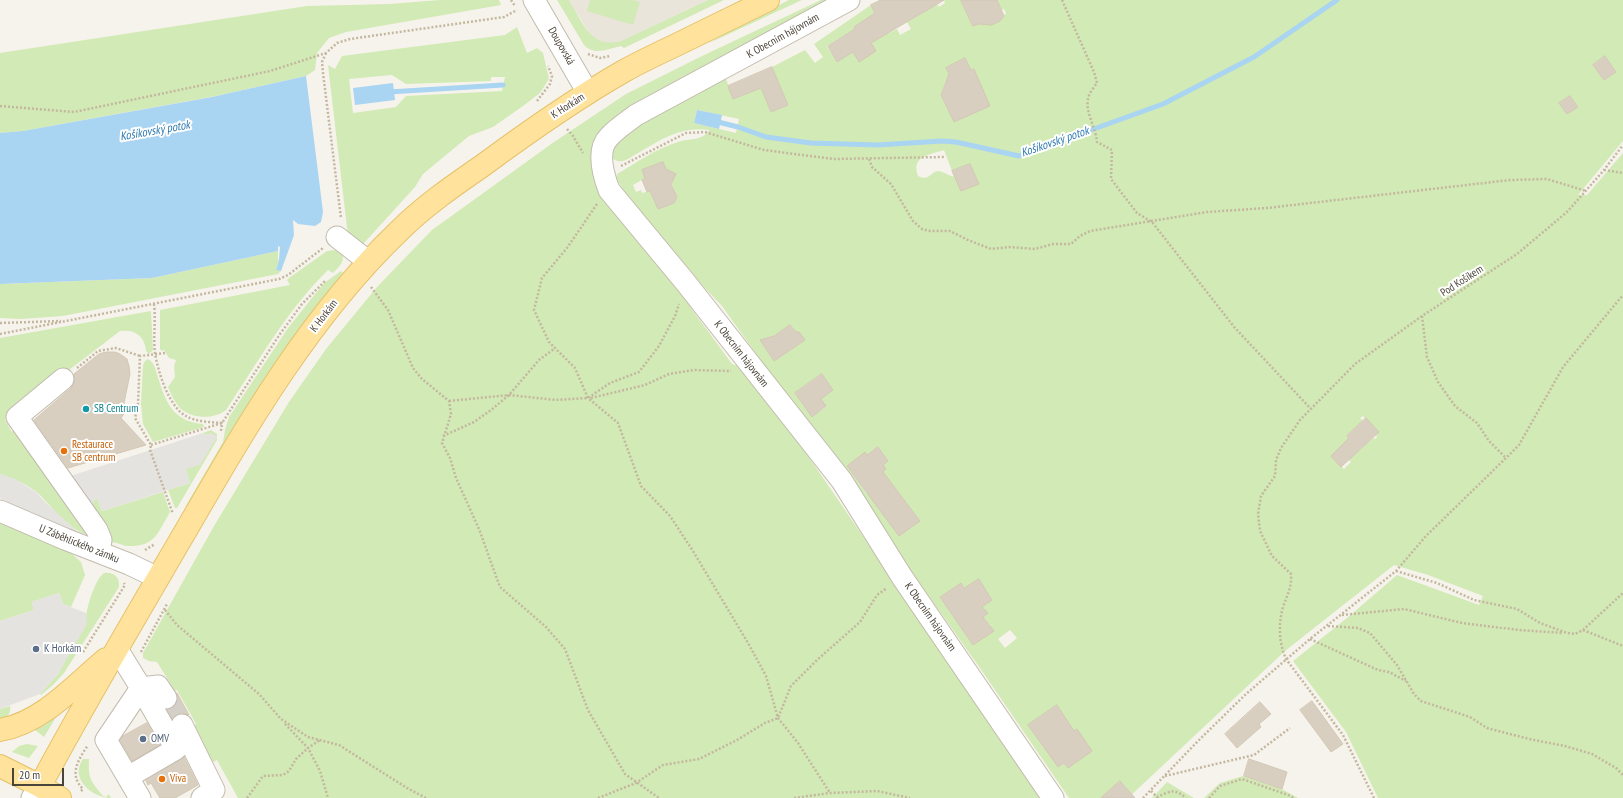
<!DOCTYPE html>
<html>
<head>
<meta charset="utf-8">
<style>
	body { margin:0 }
	#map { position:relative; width:1623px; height:798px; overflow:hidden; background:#f6f3ec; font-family:"PT Sans Narrow",sans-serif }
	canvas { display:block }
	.scale { position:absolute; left:12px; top:768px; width:52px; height:18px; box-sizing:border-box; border:2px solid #4b4439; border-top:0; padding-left:5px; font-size:12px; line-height:14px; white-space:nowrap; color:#4b4439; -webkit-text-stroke:3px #fff; paint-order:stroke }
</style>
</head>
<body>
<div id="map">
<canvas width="1623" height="798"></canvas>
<div class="scale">20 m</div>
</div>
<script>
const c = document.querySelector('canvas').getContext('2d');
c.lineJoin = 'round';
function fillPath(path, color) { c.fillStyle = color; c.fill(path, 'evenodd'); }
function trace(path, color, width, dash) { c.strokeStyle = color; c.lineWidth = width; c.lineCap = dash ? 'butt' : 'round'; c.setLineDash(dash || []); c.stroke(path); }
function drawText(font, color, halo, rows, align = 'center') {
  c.font = font + ' "PT Sans Narrow",sans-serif'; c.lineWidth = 4; c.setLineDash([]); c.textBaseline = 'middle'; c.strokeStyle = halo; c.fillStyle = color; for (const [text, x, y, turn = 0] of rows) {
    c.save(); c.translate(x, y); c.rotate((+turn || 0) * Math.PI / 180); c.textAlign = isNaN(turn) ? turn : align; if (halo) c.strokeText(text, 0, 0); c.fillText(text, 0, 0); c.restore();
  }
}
fillPath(new Path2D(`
	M569,0h139l-87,41 -11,3 -13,-4 -6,-4z`), '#eae5da');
fillPath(new Path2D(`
	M440,0h59l2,5 -155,27 -17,6 -12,15 -2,17 -9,6 -90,20 -193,35 -23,2v-80l307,-47 83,-2z
	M557,0h12c14,22 21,49 52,41l87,-41h16l-100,48 -3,-2c-13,3 -27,10 -37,-1z
	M590,0h43l7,2 -7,23 -46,-14z
	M789,0h13l-95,44 43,-24z
	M821,0h11l-172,94 -68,71 2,14 12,25 85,97v7l41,56 9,3 63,83 133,195 107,153h-806l-21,-38 -8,4 -20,-35 7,-5 -19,-34 -2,1 -18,-29 -8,-1 -6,-3v-5l71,-127 75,-124 37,-53 51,-62 55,-57 122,-88 72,-48 76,-38z
	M944,0h17l12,26c16,-6 20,6 33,-13l-2,-4 -2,1 -5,-10h626v141l-45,54h9l36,-42v645h-245l-32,-66 -53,-71 54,-43 50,-43 82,30 4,-9 -55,-21 -34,-10 -109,86 -157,147h-3l6,-5 -11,-12 -19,17h-32l-89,-130 -258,-362 -19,-20 -77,-92 -10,-16 1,-4c19,-11 40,-26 61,-32 11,-4 26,-1 31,-12 -33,-5 -55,15 -83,30 -6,2 -9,2 -14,-2v-10l15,-18 98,-54 8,23 28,-11 10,24 17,-7 -16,-38 33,-17 10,13 8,-6 -9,-13 57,-39 16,29 10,-5 3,6 11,-6 -4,-7 30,-18 2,3 6,-4zM858,24l-5,28 -16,10 -10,-16 28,-17 -1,-2zM1605,56l11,16 -12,8 -11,-15zM965,59l6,11 3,-1 15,37 -35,16 -13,-27 5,-15 5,-2 -5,-10zM1570,96l8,10 -11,8 -8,-11zM697,110l42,9 -3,14 -42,-10zM944,150l8,21 18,-7 8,19 -17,8 -6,-14c-6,-1 -11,-5 -16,-6 -9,0 -9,11 -21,5 -7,-20 11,-21 26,-26zM674,176l-3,6 6,15 -3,6 -16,6 -8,-18 -8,2 -1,-3 -5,2 -3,-7 12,-7zM790,325l13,15 -1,2 -28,19 -14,-21 14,-4zM822,374l11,16 -12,9 5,8 -14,10 -17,-24zM1363,416l16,16 -3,3 1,2 -2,2 -2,-1 -13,12 -13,-14 16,-15 -3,-3zM878,447l10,14 -5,4 3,5 -6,4 5,7 -18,13 -20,-28 18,-13 2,2zM1340,451l11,11 -7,7 -11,-11zM896,489l24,32 -38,-21zM979,579l13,20 -6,5 -14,-21zM961,583l18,26 3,-2 5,6 -4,4 8,9 -4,3 -2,8 -12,8 -33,-48zM1010,630l7,8 -12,10 -7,-9zM1057,705l17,26 -6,37 -4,-5 -6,4 -29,-42z
	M517,27l10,26 10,-5 6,5 6,26 -9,14 -17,13 -30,21 -24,9 -46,38 -8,13 -51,56 -6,1 -10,-8 -20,-171 7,4 7,-13 163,-21zM392,75l14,9 85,-3v-4h14l-3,14 -96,5 -10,11 -43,6 -4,-34z
	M335,250l6,1c5,10 -1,15 -8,22l-5,-3c-41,40 -70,92 -102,140 -12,10 -36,9 -47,-3 -5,-6 -8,-13 -11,-20l7,-10 -1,-11 2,-6 -7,-2 -5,-8 -2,1 -2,-2v-39l130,-25 -3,-5 2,-2 38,-27z
	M278,251v9h1l-3,10 5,1 -3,3 -215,42 -42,3 -21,-1v-34l152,-6z
	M341,271l3,3c-57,66 -101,140 -145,215l-15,20 39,-67 2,-12 4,-13 59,-89 36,-45z
	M151,311l2,39 -4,4 -3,-3c-1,-15 -11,-22 -26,-20l-115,88 6,12 8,2 73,101 -6,5 1,-4c-19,-7 -33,-25 -46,-39 -11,-11 -27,-17 -41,-22v-136z
	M148,359l3,2 3,4c10,29 13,56 49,59l1,3 -51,15 -10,-18 -2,-20 2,-39 2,-4z
	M211,430l6,4v6l-40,68h-2l-7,-18 22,-7 -4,-14 31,-32 -6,-3 -6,1 -2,-2z
	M163,492l7,20c-13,22 -15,35 -43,34 -7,-1 -10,-5 -18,-3l-17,-38 2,-5 3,-2 5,13z
	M0,521l22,11 41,14 18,16 4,13 -14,32 -8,-3 -4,-11 -27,9 2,8 -34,11z
	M104,573c10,-1 16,4 15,14l-55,86 -11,12 -12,10 -1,-1 18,-20 28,-55c0,-10 9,-40 18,-46z
	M10,706c2,7 -5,14 -10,18v-15z
	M58,714l-14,23 -13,-10z
	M27,744l11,2 -9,12 -17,-6 7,-6z
	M83,759h6c-1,20 2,22 14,37l3,1 3,-3 2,4c-19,0 -42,-20 -28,-39z
	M1243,776l39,13 16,9h-94l16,-15z
	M1167,782l27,16h-42z`), '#d2eab5');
fillPath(new Path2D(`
	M203,433l2,2 6,-2 6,4 -17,28 -14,4 4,14 -25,8 -63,20 -5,-13 -3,2 -2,6 -40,-24z
	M0,474l15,5 21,13 11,12 31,28 -2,3 -76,-37z
	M59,593l4,11 23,9 1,11 -29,50 -18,20 -40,15v-88l34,-11 -3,-8z`), '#e5e3e0');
fillPath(new Path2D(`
	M306,76l17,136 -2,10 -6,4 -17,-2 -5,-4 1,15 -13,36 -5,-1 3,-10 1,-13 -2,-1v5l-126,27 -152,6v-151l23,-2 189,-34z
	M393,83l2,17 -40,5 -2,-17z
	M697,110l25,5 -3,14 -25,-6z`), '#a9d4f2');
trace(new Path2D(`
	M389,92l114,-7
	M714,121l24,6 28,10 45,6 66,2 65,-4 14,1 63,14 144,-52 91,-47 83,-57`), '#a9d4f2', 5);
const building = new Path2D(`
	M881,0h63l-73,43 5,8 -17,11 -6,-10 -16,10 -9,-16 27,-17 -1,-2 21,-14 -4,-8z
	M961,0h36l7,16 -4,5 -8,4 -13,-1 -6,2z
	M1605,56l11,16 -12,8 -11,-15z
	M965,58l6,12 3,-1 16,37 -36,16 -13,-27 8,-21 -3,-6z
	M772,67l16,38 -17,7 -10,-24 -28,11 -5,-13z
	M1570,96l8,11 -11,7 -8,-11z
	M663,162l3,7 10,5 -5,10 6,13 -3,6 -16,6 -8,-18 -3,1 -5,-12 3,-2 -3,-8z
	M970,164l9,20 -18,7 -9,-20z
	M790,325l5,6 5,2 5,7 -31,21 -14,-21 14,-4z
	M107,352h8l5,2 7,5 2,7 1,8 -6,29 2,4v4l-5,7 25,27 -78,23 -34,-48 37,-32 3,-5v-9l25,-20z
	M822,374l11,16 -12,9 5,7 -14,11 -17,-24z
	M1366,418l13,14 -38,35 -10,-11 18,-18 -2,-2z
	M878,447l10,14 -5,4 3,4 -3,3 37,49 -21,15 -52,-70 18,-14 2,3z
	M979,579l13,21 -10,7 6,6 -5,4 11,14 -21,14 -33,-48 21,-14 3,5z
	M177,693l12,22 -7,-2 -6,1 -4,4 -5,-8 6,-2 4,-4 1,-6z
	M1312,701l31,43 -12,8 -31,-42z
	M1260,702l11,12 -12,10 2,3 -24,21 -12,-14z
	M1057,705l17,26 3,-2 15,22 -24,17 -4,-5 -6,4 -30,-42z
	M147,723l13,22 -28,16 -12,-21 3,-4z
	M184,757l14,28 -23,13h-15l-9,-15 -3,2 -2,-4z
	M1249,759l38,13 -5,17 -38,-13z
	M1120,781l15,17h-34z`);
fillPath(building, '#d8cfc1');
trace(building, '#d3c7b4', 1);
trace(new Path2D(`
	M166,698l16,27`), '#d4d0c8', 21, [21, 10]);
const minor = new Path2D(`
	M534,0l54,93
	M849,0l-213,115c-9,7 -19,13 -27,22 -13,13 -6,37 0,53l77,93 156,198 60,96 151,221
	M337,237l32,25
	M63,379l-46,38 80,113 4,10 -2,12
	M0,511l65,28 64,25 29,14
	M117,649l24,39 -35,52 34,58
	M182,725l32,65 -12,8
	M128,777l48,-28 -35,-61 17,-2 8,12
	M32,798l8,-12`);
const major = new Path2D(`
	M0,730c42,-7 75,-45 106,-71
	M0,766l40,20 20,12
	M40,786c46,-86 96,-170 145,-254 62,-107 125,-216 214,-301 25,-25 54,-45 83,-65 46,-34 93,-67 142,-95 16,-9 33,-17 50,-25 31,-15 63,-31 94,-46`);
trace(minor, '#c2bbae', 23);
trace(major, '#e6c16a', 24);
trace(new Path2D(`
	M511,0l4,6
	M1062,0l32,72 3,11c-3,4 -8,10 -9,16 -3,13 8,29 9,43l15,8 -1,29 26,34 15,9 83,106 76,81
	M326,53l-4,9 1,11 18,145
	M588,54l12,4 10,-2
	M537,101l13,-17 2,-8 -4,-10
	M0,106l74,6 196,-41 56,-18 11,-10 13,-4 154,-22 13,-7
	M567,129l6,7 10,17
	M869,159l3,8 19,17 22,37 9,8 8,2h20l18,9 23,9 18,-2 26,2 18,-5h18l9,-8 10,-5 117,-19 60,-4 243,-28 37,-1 39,12
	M621,166l65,-33 19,-1 59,18 69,9 111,-2
	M1604,170l19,3
	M597,204l-30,44 -25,30 -8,32 15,32 26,26 13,30 30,25 23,63 29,30 23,35 55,92 18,33 12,42 20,25 32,50
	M371,287l17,23 25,58 9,11 27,22 2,13 -9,29 8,15 6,20 23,51 21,58 46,40 19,22 23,61 37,64 34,24
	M154,304c2,16 -1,33 1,49 3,19 14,54 31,63 10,6 25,6 36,7l-1,8
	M1422,316l5,41 11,25 17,24 22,17 12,18 17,17
	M0,323l61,-2
	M0,334l279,-55 9,-4 35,-27
	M165,353l-25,3 -2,48 -3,14 16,27 -1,5 23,64
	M77,368l21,-17 18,-3 24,8
	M591,398l54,-13 24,-11 25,-4 37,1
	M449,401l60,-6 47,5 32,-2 22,-15 29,-11 20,-26 16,-30 4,-12
	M443,436l31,-14 17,-12 18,-15 30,-35 15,-11
	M151,445l71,-22 58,-89 22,-30 23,-23
	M145,550l10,-6
	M1396,571l41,12 37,17 43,9 23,14 27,10 8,1 8,-4 40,-37
	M165,610l12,15 82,69 22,25 27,18 31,8 68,43 19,10
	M1342,615l62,-6 58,14 57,7 44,3
	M1328,626l30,2 12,5 27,32 17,29 7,7 49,16 17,11 42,11 36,7 27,8 24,14 7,7
	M1583,630l40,16
	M1310,639l68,31 11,2 17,9
	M83,652l42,-67 -1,-2
	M141,652l26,-48
	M285,724l23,24 12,23 8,27
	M1165,776l89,-21 36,-27
	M81,791l2,-2c-15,-15 -4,-30 5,-44
	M1151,791l6,6c14,-6 17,-9 29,1
	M247,798l16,-22 20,-1 6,-4 7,-12 12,-11 12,-8
	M598,798l38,-15 27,-18 36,-6 38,-19 28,-17 13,-5 13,-32 26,-26 43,-38 17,-27 10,-7
	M794,798l36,-5 47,-2 33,7
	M1143,798l55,-57 48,-47 64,-55 86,-68 30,-35 80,-78 13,-13 44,-78 60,-72
	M1209,798l11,-12 22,-7 49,17 2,2
	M1374,798l-31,-63 -57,-76c-7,-16 -8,-34 -3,-52 4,-12 9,-19 8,-33l-19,-18 -12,-25 -2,-17 3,-18 14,-20 1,-16 5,-12 19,-28 55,-56 67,-48 95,-62 50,-42 37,-42 19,-25`), '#c4b79f', 2.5, [2, 2]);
trace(minor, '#fff', 21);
trace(major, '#ffe39c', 22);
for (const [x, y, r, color] of [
	[86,409,4,"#0f9aa8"],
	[64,451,4,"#e8710a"],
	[36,649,4,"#5c6f8a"],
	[143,739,4,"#5c6f8a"],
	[162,779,4,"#e8710a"]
]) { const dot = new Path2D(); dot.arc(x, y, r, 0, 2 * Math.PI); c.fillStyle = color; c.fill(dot); trace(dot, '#fff', 1.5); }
drawText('11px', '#4b4439', '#fff', [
	["K Obecním hájovnám",783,36,-29],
	["Doupovská",561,46,60],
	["K Horkám",568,106,-33],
	["Pod Košíkem",1462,281,-33],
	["K Horkám",324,316,-53],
	["K Obecním hájovnám",741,354,52],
	["U Záběhlického zámku",79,544,22],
	["K Obecním hájovnám",930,617,55]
]);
drawText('11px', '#0d838f', '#fff', [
	["SB Centrum",94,409]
], 'left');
drawText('11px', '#c56008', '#fff', [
	["Restaurace",72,445],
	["SB centrum",72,458],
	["Viva",170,779]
], 'left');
drawText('11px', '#4e5e75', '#fff', [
	["K Horkám",44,649],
	["OMV",151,739]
], 'left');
drawText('italic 12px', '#2e7ab2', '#fff', [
	["Košíkovský potok",155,131,-10],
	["Košíkovský potok",1055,142,-19]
]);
</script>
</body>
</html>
